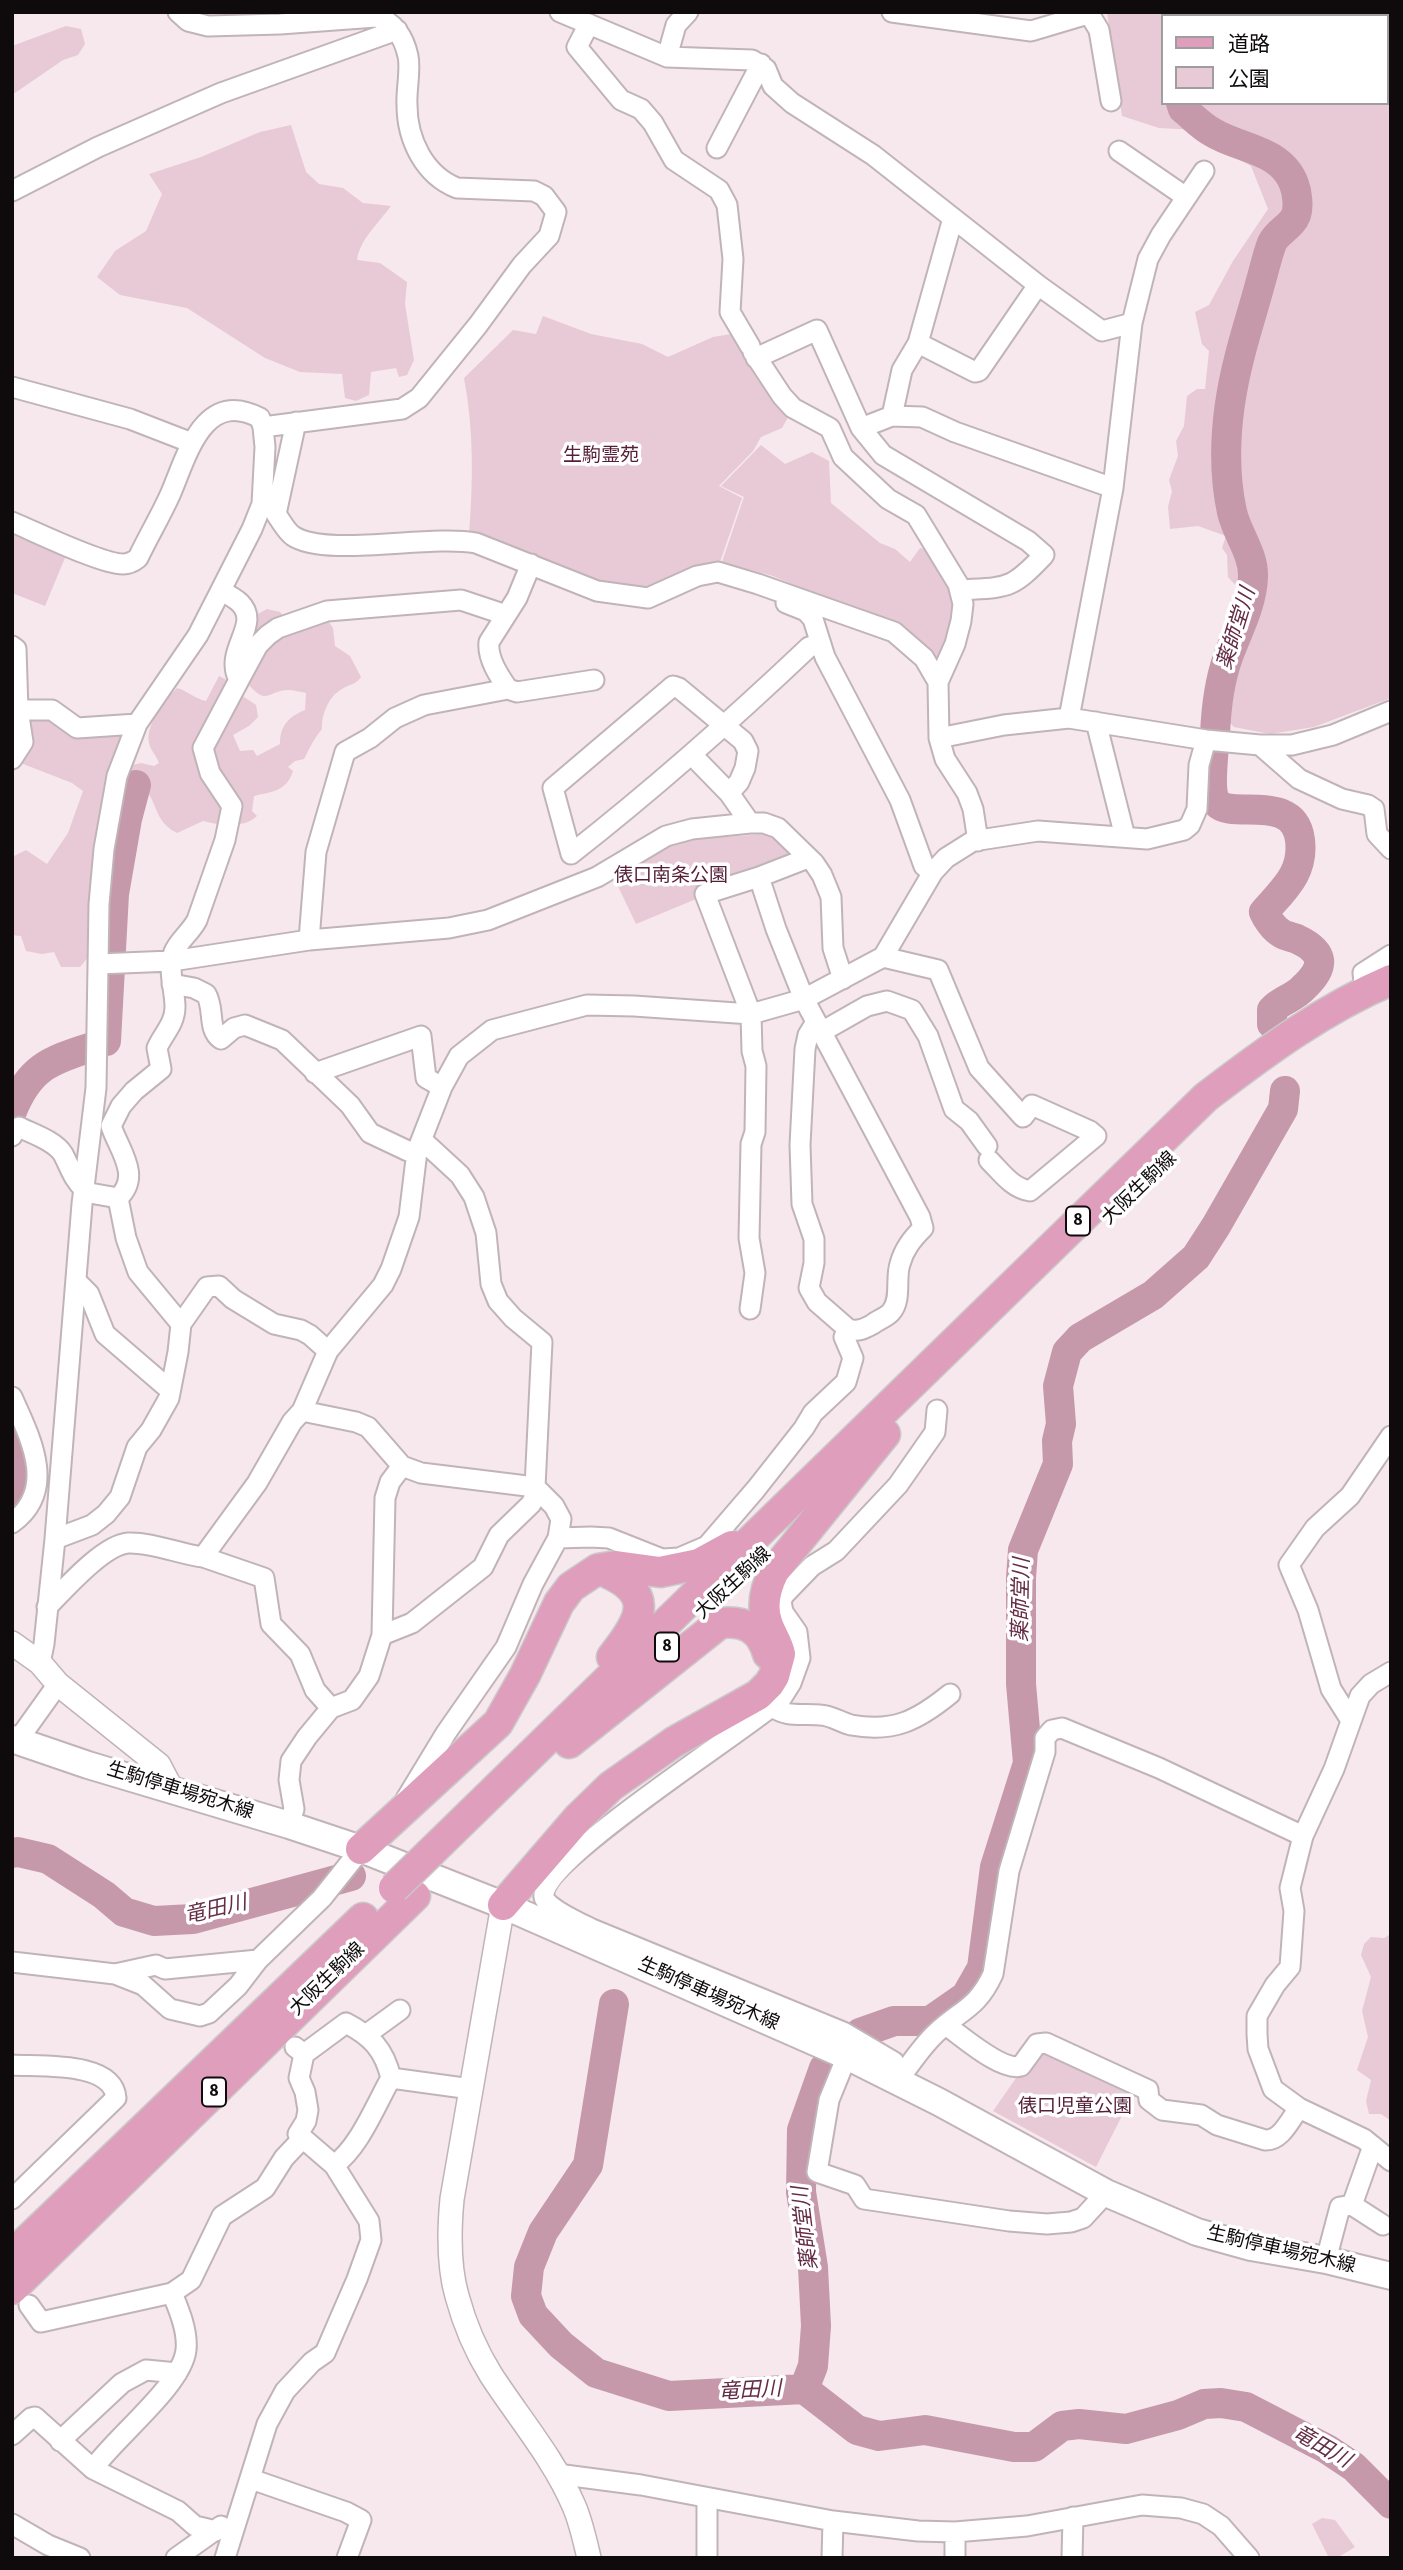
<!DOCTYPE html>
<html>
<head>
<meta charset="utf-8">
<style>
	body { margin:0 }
	#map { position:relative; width:1403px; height:2570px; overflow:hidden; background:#f6e8ed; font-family:"Source Sans 3","Noto Sans JP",sans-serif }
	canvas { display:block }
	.frame { position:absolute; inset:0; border:14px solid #0f0b0c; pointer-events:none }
	.legend { position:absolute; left:1161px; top:14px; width:228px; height:91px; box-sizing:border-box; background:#fff; border:2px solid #9f9d9e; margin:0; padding:9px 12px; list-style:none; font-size:21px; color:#0f0b0c }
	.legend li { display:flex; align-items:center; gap:14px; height:35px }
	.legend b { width:35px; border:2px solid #9f9d9e }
</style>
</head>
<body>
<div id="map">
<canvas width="1403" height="2570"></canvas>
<div class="frame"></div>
<ul class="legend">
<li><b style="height:9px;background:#df9ebb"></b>道路</li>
<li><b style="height:19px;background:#e7cad5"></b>公園</li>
</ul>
</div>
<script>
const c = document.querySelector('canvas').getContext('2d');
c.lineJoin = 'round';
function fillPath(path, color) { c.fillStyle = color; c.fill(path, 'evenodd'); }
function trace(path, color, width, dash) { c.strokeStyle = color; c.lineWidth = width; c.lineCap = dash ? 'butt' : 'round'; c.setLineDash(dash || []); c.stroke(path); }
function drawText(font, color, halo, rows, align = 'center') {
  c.font = font + ' "Source Sans 3","Noto Sans JP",sans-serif'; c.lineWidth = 7; c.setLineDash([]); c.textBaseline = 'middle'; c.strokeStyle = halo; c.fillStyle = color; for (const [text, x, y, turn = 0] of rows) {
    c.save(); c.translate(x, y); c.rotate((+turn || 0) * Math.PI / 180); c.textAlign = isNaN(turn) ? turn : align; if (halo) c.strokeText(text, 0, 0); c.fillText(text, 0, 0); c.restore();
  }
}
fillPath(new Path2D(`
	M1107,12h284v686l-77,29 -44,7 -36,-7 -24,-24 -2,-16 17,-34 15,-63 -12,-13 -1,-22 -5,-7 4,-12 -28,-10 -28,3 -2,-22 4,-16 -3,-11 9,-24 -2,-15 8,-15 3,-30 10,-7h8l4,-38 -7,-7 -7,-32 14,-7 24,-44 35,-52 -17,-43 -31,-17 -24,-19 -37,-2 -37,-12zM1163,16h224v87h-224z
	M66,26l15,3 4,15 -7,11 -15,5 -51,35v-49z
	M291,125l15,47 13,12 24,4 20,15 28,3c-13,18 -31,33 -34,54l23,3 27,19 -2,22 9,56 -7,15 -8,2 -3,-9 -25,4 -2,23 -13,6 -11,-3 -3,-24 -42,-2 -35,-14 -78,-50 -67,-13 -23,-18 18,-26 31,-20 16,-37 -13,-20 52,-17 59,-25z
	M543,316l48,18 51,10 26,13 45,-20 24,-4 54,79 -9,16 -21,9 -8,14 -34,35 23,12 -22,64 -27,5 -41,21 -51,-5 -132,-49c4,-53 5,-104 -5,-156l49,-48 23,4z
	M761,445l24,19 27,-12 17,9 2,42 49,40 15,6 15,13 10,-14 11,2 27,50 -17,66 -117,-68 -51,-22 -51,-14 22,-65 -23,-11z
	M12,531l55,22 -22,53 -33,-13z
	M267,609l13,3 6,7h41l6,9 2,18 15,10 11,21c-5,8 -12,7 -19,12 -13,7 -21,26 -20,40 -7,8 -13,20 -18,30l-9,2 -7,6 5,4c-7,21 -20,20 -39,25l-2,15 5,5c-13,13 -38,9 -54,5l-26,12c-29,-14 -16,-43 -47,-53l-2,-14 13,-3 13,3 5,-3c-2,-7 -9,-13 -10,-20 -4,-18 16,-43 28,-55 11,3 18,11 29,13l13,-25 8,4 2,7 27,18 2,12 -9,9 -16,9 7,16 13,-1 4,6 23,-12c0,-18 8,-27 25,-34l1,-17c-6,-1 -12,-3 -18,-3 -20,0 -20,17 -40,-6l8,-23 -3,-32 3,-14z
	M26,714l97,16 -16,48 -15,93 -2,84 -10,12h-19l-7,-15 -12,2 -16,-3 -5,-15 -9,-1v-78l14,-7 21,14 21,-31 15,-42 -11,-8 -54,-21z
	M765,834l18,7 10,12 -3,7 -154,64 -22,-46 56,-33 24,-6z
	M1391,1934v187l-10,-7h-12l-3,-13 5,-21 -14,-10 11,-33 -6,-26 9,-34 -10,-22 3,-11 7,-7 13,1z
	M1037,2048l97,44 -38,75 -103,-56z
	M1322,2518l13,2 20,27 -18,11h-8l-17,-34z`), '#e7cad5');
trace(new Path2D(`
	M1189,12v4
	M1181,103l2,6c9,7 18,17 29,23 27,17 69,17 82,52 3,8 5,23 2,31 -4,11 -19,17 -24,28 -5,13 -8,28 -12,41 -6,23 -14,47 -20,71 -13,50 -19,106 -8,157 5,22 22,42 21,65 -1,28 -16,55 -25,80 -9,25 -12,52 -13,78 -1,15 -7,57 2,68 15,17 77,-11 83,37 4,33 -16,49 -36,72 3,7 10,17 17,21 4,3 11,4 16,6 28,13 29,28 6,49 -9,10 -22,12 -31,22v14
	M106,1041l8,-147 13,-75 9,-34
	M12,1111c17,-42 36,-50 77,-63
	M12,1420c8,27 30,76 0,97
	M12,1853l6,-1 30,7 56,36 20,17 30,9 39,-2 158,-43
	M614,2004l-26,161 -45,67 -14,35 -3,29 7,19 28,30 35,28 73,23 135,-7 53,41 22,6 46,-6 89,17h20l28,-21 17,-2 47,5 52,-14 26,-11 17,-1 25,4 81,42 27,18 37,37
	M860,2033l34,-12h36l36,-25 16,-28 13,-101 33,-104 -7,-79v-106l2,-28 35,-86 -1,-23 4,-17 -3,-38 9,-34 13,-14 73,-43 43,-38 20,-31 67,-117 2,-18
	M804,2389l9,-23 3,-40 -3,-59 -12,-75 1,-62 22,-62`), '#c599aa', 30);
const minor = new Path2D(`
	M178,12l10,9 20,5 72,-2 96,-7c18,4 28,21 32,39 3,14 -2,34 -1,49 0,34 17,70 50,83l77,3 10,5 12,16 -7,24 -27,29 -44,60 -59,73 -17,11 -139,18
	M560,12l107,45 85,3 14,9 7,17 19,17 81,52 165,130 64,46 30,-8
	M892,12l139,19 57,-17
	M1088,12l11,18 12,71
	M589,24l-12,23 44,53 20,9 12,14 21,37 45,30 8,15 6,54 -3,53 20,34
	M667,57l9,-32 12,-13
	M717,148l44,-84
	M1119,151l67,46
	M12,191l86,-44 123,-54 176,-63
	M918,343l57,29 4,-1 59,-86
	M753,352l29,44 11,12 37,20 13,29 45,42 28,16 42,69 5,20 -2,17 -6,23 -17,38 1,56 6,21 22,34 6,16 5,32
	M756,358l61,-28 44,98 22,27 145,86 16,14c-33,35 -36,32 -83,35
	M12,387l118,32 62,24
	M892,416l10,-46 16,-27 35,-125
	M296,422l-20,92c5,7 10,17 17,22 34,22 137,-2 183,7l121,48 51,7 49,-22 21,-4 40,12 136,48 30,26 14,24
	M861,428l31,-12 30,1 33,15 158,56
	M12,522c24,10 89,42 111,42 6,0 10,-2 15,-6 10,-21 22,-41 32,-63 17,-39 33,-107 90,-77l3,9 2,20 -3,57 -10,25 -54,106 -61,89 -20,52 -13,73 -5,55 -3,184 -14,116 -27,335 -11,105 -4,19
	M221,591c6,3 14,7 19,12 22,22 -17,47 -1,77l19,-35 10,-10 10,-7 49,-17 134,-11 45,15
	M786,603l20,8 7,8 12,38 75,143 24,66 9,6
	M12,646l4,3 2,61 5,32 -11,17
	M508,689c-9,-13 -21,-31 -19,-47l28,-44 14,-34
	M18,710h34l25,18 60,-4
	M1069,718l44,-230 19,-165 16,-64 13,-24 43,-64
	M1096,722l29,115
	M939,738l65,-13 65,-7 137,22 54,5h32l41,-10 58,-24
	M1260,745l39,34 43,20 26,6 6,4 3,25 14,15
	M692,755l37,38 21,30
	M729,793l10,-11 6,-14 3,-17 -5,-10 -64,-53 -6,-2 -120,102 18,66c83,-65 161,-134 238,-207l12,-3
	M759,877l17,52 28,70 116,218 3,11c-11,11 -19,21 -23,36 -5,14 2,36 -9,48 -4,5 -13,8 -18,12 -9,5 -15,8 -25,5l-31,-27 -8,-14 5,-25v-24l-12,-35 -2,-59 5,-96 3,-14 8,-13
	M309,940l7,-88 29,-100 25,-14 25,-20 29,-13 84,-16 9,3 77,-12
	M883,957l55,13 41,98 44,49 9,-12 58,26 6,5 -66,55c-18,-3 -28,-18 -41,-31
	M98,964l74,-3 137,-21 140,-12 39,-8 109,-43 69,-41 26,-7 58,-6h14l14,5 36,35 8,12 9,22 2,51 10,31
	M172,984l22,4 12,6c9,14 1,36 15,45l13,-11 11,-3 37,15 68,65 20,28 38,18h9
	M1365,991l-2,-18 28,-18
	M823,1031l44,-25 20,-5 25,9 16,26 26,73 15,12 18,25
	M315,1073l106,-37 5,42 16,9
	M12,1136l3,-7 4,-2c14,7 36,14 44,27 7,13 10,25 21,35
	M422,1140l38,35 14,22 12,36 5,51 7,17 15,17 29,24 -7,145
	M84,1192l34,6 8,40 12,34 43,52
	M118,1198c24,-22 1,-48 -7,-72l10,-20 13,-15 27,-22 -4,-21c6,-14 18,-24 18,-41 0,-18 -8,-37 -1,-55 5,-12 17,-20 23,-32l28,-80 7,-34 -22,-33 -7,-25 36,-68
	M76,1281l13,13 16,40 65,56
	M750,1309l5,-36 -6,-35 2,-94 4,-12 1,-66 -4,-15 -1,-37 -46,-120 54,-17 49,-19
	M12,1397c18,40 46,93 0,126
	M302,1411l54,11 12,5 34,39 19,7 114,14 19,19 7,13 -3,19
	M55,1539l37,-14 14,-11 14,-17 17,-50 14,-17 18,-32 9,-46 3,-28 26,-37 12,-1 14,13 41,25 27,6 9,5 18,16
	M203,1557l61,21 7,46 29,30 15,36 16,18
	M47,1607c17,-17 56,-62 81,-64 24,-1 51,11 75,14l54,-74 35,-61 10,-11 26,-60 55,-66 8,-16 18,-52 8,-66 25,-64 17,-31 33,-26 95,-25 47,1 117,8 53,-15 79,-42 50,-85 13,-14 27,-17 65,-10 109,8 37,-9 6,-5 7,-16 2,-44 7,-25
	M382,1635l30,-12 71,-56 16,-32 32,-31 7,-13
	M1391,1672l-20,12 -11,12 -26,73 -31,67 -13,52 4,23 -4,56 -15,18 -18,31v18l1,15 15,40 26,19 65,31 27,22
	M773,1707c14,11 29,6 47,8 10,0 20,7 31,10 43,8 67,-5 99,-31
	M1350,1719l-19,-30 -23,-79 -19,-45 26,-37 35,-32 41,-60
	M18,1740l40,-56
	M406,1799l40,-66 60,-86 27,-63 25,-46 33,-1 18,1 53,21 17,-1 28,-12 49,-57 48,-61 9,-15 33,-31 7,-24 -9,-21 4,-8
	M289,1825l5,-16 -5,-29 2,-19 16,-24 24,-29 21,-8 17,-24 13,-41 3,-137 5,-16 12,-16
	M12,1962l103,12 41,-9 9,4 93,-9
	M115,1974l28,11 27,24 30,7 9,-3 29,-27 20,-26 64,-62 39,-49
	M947,2026c16,11 55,46 74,40l16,-22 9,-1 102,47 1,10 13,10 39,5 16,10 48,15c16,1 25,-20 34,-32
	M367,2034l33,-24
	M295,2047l9,7 42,-31c25,13 38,26 45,55
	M847,2056l-18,44 -12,72 38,13 9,14 145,22 38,3 24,-2 12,-4 23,-25
	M894,2062l-51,-30 -251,-103c-10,-5 -47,-22 -48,-32 -6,-36 203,-167 237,-198l10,-16 9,-25 -3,-26 -14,-20 -2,-11 3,-6 28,-29 24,-15 62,-66 37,-53 2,-22
	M12,2065c29,2 101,-4 104,33l-104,101
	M897,2082c12,-16 24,-35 39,-49 24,-23 41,-24 57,-59l16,-103 36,-119v-14l7,-8 10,-2 97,40 144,68
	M334,2165c25,-17 42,-61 57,-87l80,11
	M1352,2205l31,20
	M1326,2260l14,-53 12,-2 21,-59
	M29,2305l12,17 131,-29 19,-13 31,-64 43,-28 19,-30 18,-19
	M12,2435l19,-17 4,-1 58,52 85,42 17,15 21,5
	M60,2441l62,-58 24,-13 31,3
	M93,2469c21,-31 89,-83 93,-119 2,-19 -7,-40 -14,-57
	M557,2474l84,11 192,36 85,10 37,1 72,-6 115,-21 39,3 22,6 18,12 28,32
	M251,2479l95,33 15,8 -14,38
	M707,2498v60
	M12,2524l36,21 32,13
	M955,2532v26
	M176,2558l45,-32
	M225,2558l42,-134 18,-33 27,-29 13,-9 32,-74 14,-39 -2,-19 -35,-56 -36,-31 8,-13 2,-11 -3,-18 -6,-14 5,-24
	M832,2558l1,-37
	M1072,2558l1,-41`);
const tertiary = new Path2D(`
	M12,1643l28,20 18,21 101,81 12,23
	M503,1905l-51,294c-3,32 -4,66 5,97 7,26 19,55 34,79 28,43 63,84 83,131 7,16 11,35 15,52`);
const secondary = new Path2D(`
	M12,1739l76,26 201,60 72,24 142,56 344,151 92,46 167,91 91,39 54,15 75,13 65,16`);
const primary = new Path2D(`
	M599,1569c57,23 45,48 13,88
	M569,1743l151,-120c25,-3 41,6 48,31
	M361,1849l137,-126 27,-48 34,-72 12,-16 27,-18 18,-3 44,6 39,-8 33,-18
	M430,1853l776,-756c59,-45 117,-88 185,-117
	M503,1905l75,-87 33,-32 63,-44 84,-47 11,-11 5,-8 6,-22c-2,-11 -10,-21 -13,-32 -6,-18 -1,-35 7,-51l111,-137
	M12,2255l351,-337
	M12,2289l403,-393`);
trace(minor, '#c1b4b8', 23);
trace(tertiary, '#c1b4b8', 26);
trace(secondary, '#c1b4b8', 30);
trace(primary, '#cac9ca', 33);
trace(minor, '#fff', 19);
trace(tertiary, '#fff', 23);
trace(secondary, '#fff', 26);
trace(primary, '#df9ebb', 30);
const primaryBridge = new Path2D(`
	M394,1888l36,-35`);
trace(primaryBridge, '#cac9ca', 33, []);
trace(primaryBridge, '#df9ebb', 30);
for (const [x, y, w] of [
	[1078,1221,24],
	[667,1647,24],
	[214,2092,24]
]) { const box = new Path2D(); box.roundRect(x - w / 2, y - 14.5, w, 29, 5); c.fillStyle = '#fff'; c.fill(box); trace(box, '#0f0b0c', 2); }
drawText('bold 18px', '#0f0b0c', null, [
	["8",1078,1221],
	["8",667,1647],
	["8",214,2092]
]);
drawText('19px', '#541e37', '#fff', [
	["生駒霊苑",601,457],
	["俵口南条公園",671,877],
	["俵口児童公園",1075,2108]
]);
drawText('19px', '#0f0b0c', '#fff', [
	["大阪生駒線",1140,1189,-44],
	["大阪生駒線",734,1584,-43],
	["生駒停車場宛木線",180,1792,17],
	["大阪生駒線",328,1980,-44],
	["生駒停車場宛木線",708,1995,24],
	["生駒停車場宛木線",1281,2251,13]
]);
drawText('italic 21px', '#642c45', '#fff', [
	["薬師堂川",1238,629,-73],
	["薬師堂川",1023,1600,-89],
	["竜田川",216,1911,-13],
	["薬師堂川",807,2228,-97],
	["竜田川",750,2392,-3],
	["竜田川",1321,2448,30]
]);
</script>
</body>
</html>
